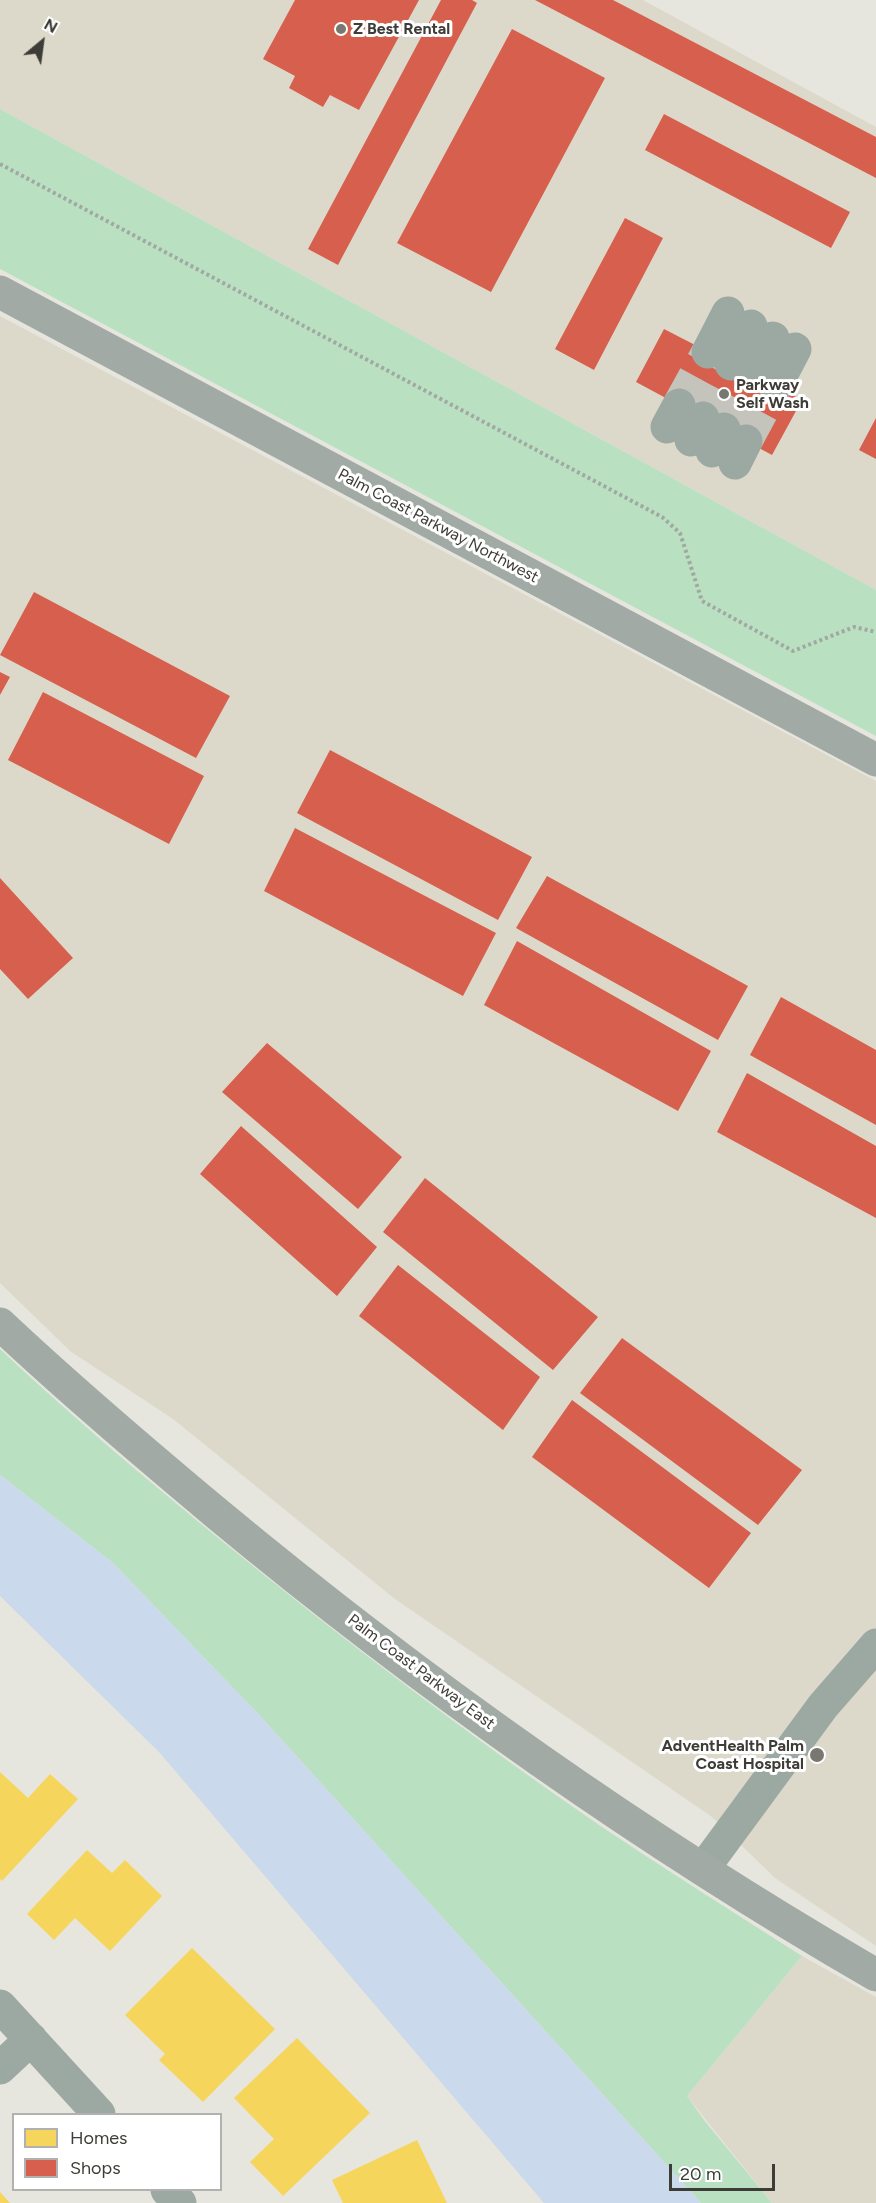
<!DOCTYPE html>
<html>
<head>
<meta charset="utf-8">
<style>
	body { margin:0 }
	#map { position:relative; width:876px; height:2203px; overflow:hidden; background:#e7e6de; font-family:Figtree,sans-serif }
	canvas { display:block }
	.legend { position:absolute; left:12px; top:2113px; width:210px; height:78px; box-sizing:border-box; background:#fff; border:2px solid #b1b1af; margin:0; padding:8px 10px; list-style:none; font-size:18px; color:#3d3c36 }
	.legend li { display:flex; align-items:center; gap:12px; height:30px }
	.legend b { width:30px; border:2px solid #b1b1af }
	.north { position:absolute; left:12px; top:12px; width:60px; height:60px; -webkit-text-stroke:4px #fff; paint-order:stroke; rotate:29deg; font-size:16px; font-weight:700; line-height:24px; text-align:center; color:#3d3c36 }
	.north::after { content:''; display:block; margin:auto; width:21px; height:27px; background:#3d3c36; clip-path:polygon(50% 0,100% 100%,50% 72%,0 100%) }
	.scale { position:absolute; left:669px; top:2164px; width:106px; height:27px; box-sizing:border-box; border:3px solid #3d3c36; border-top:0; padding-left:8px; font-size:18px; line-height:21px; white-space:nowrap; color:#3d3c36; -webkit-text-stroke:4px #fff; paint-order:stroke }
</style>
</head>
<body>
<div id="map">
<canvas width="876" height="2203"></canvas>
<ul class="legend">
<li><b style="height:16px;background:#f6d55c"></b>Homes</li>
<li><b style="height:16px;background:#d6604d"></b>Shops</li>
</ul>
<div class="north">N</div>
<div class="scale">20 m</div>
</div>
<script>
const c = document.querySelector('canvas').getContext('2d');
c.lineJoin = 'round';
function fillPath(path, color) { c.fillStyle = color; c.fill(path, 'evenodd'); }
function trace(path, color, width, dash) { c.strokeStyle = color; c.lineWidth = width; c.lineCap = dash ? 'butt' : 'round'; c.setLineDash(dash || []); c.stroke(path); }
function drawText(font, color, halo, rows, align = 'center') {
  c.font = font + ' Figtree,sans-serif'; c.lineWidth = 6; c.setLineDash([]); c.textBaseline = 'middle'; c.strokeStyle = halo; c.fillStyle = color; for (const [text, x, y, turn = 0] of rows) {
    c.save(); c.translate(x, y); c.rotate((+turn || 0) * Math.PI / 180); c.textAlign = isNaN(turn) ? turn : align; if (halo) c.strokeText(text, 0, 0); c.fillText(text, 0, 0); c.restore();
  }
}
fillPath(new Path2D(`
	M0,0h643l233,127v463l-876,-481z
	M0,316l876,465v1165l-101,-68 -63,-61 -317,-218 -222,-180 -103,-68 -70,-68z
	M802,1956l74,41v206h-104l-85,-107z`), '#dcd9cb');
fillPath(new Path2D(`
	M0,109l876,481v146l-876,-467z
	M0,1349c71,67 146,130 222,192 123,100 249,196 380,286 66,44 133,86 200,129l-115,140 17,24 68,83h-71l-440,-486 -148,-154 -113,-88z`), '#bae0c2');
fillPath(new Path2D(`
	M0,1475l113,88 148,154 440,486h-157l-385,-451 -159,-156z`), '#cad9eb');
fillPath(new Path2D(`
	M0,1772l28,26 22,-24 28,25 -76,82 -2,-2z
	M87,1850l25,23 13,-13 37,36 -52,55 -35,-33 -21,22 -27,-26z
	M192,1948l83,81 -72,73 -44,-42 6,-6 -40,-39z
	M297,2038l73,75 -87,83 -33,-34 24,-23 -40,-41z
	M417,2140l30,63h-104l-11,-23z
	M0,2192l10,11h-10z`), '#f6d55c');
fillPath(new Path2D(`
	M295,0h124l-60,110 -29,-15 -7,12 -34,-19 6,-12 -32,-17z
	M441,0h31l5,3 -139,262 -30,-16z
	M535,0h78l263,137v41z
	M512,29l93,49 -114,214 -94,-49z
	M664,114l186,98 -19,36 -186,-98z
	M625,218l38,20 -69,132 -39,-21z
	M664,329l138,71 -30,55 -136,-73z
	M876,418v41l-17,-9z
	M34,592l196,104 -34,62 -196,-103z
	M0,672l10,5 -10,18z
	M43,692l161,84 -35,68 -161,-84z
	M330,750l202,107 -34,63 -201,-107z
	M295,828l201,105 -33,63 -199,-105z
	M547,876l201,110 -30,54 -202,-112z
	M0,878l73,80 -45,41 -28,-30z
	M517,941l194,110 -33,60 -194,-106z
	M781,997l95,53v75l-126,-70z
	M267,1043l135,114 -44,52 -136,-117z
	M747,1073l129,73v72l-159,-86z
	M241,1126l136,121 -40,49 -137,-122z
	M425,1178l173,139 -45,53 -170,-138z
	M398,1265l142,112 -37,53 -144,-114z
	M622,1338l180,132 -44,55 -178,-132z
	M572,1400l179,133 -42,55 -177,-131z`), '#d6604d');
trace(new Path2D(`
	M679,405l29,-53
	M703,418l28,-54
	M724,429l28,-54
	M746,441l29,-54`), '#c5c4bc', 33, [33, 16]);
trace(new Path2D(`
	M0,164l662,353 18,16 22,68 91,50 61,-24 22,5`), '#a1a8a2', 4, [3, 3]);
trace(new Path2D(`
	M708,352l20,-39
	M731,364l20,-38
	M752,375l21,-37
	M775,387l20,-38
	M667,427l12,-22
	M691,440l12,-22
	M712,451l12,-22
	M735,463l11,-22
	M703,1869l120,-163 53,-61
	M0,2006l99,108
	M0,2068l31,-29
	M167,2190l13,13`), '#9ca8a2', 33);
trace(new Path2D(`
	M0,292l876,468
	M0,1324c69,65 142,127 215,188 207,172 428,328 661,463`), '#a1aaa4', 33);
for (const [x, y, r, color] of [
	[341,29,6,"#787871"],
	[724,394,6,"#787871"],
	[817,1755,8,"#787871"]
]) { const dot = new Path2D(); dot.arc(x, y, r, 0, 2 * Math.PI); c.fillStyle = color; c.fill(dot); trace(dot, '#fff', 2); }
drawText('bold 16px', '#3d3c36', '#fff', [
	["Z Best Rental",353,29],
	["Parkway",736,385],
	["Self Wash",736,403],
	["AdventHealth Palm",804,1746,"right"],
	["Coast Hospital",804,1764,"right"]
], 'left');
drawText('16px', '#3d3c36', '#fff', [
	["Palm Coast Parkway Northwest",438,526,28],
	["Palm Coast Parkway East",421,1672,37]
]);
</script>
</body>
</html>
